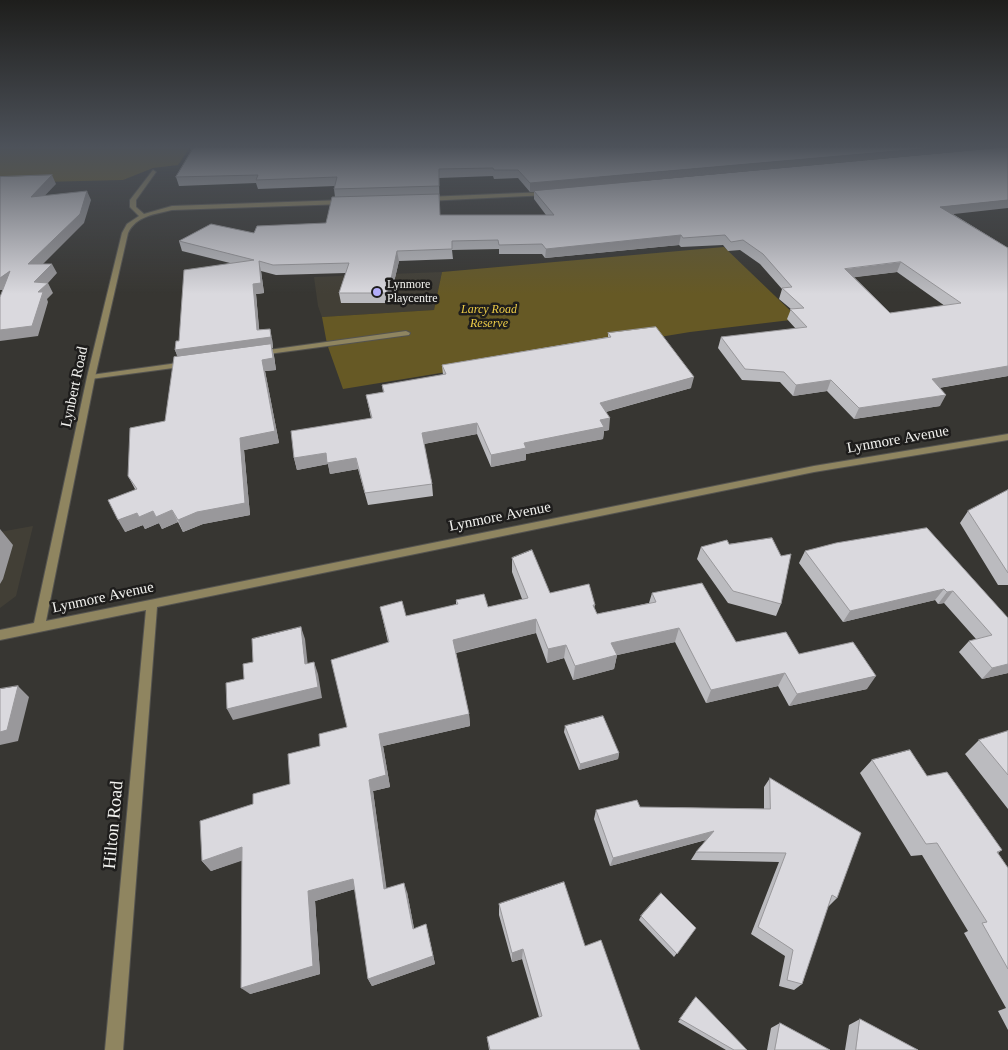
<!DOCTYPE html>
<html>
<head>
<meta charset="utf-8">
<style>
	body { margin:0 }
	canvas { display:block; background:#373632 }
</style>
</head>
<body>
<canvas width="1008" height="1050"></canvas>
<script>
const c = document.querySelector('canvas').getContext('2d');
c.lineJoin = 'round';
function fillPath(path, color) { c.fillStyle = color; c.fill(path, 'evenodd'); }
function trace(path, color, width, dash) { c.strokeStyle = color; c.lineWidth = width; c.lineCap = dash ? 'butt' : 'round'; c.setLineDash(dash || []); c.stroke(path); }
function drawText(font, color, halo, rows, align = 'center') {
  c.font = font + ' "Times New Roman",serif'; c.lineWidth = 5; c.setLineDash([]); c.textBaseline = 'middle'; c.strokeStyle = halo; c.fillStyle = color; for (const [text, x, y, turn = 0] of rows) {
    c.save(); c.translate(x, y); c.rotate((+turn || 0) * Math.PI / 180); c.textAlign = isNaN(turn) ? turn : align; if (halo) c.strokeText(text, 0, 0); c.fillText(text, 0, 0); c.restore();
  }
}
fillPath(new Path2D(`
	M442,272l-8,38 -112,7 -4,-11 -4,-29z
	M33,526l-17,70 -16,12v-76z`), '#423f36');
fillPath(new Path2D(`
	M0,147h215h-25l-12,18 -25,3 -30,12 -123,3z
	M724,247l75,72 -109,13 -347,57 -16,-45 -5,-27 112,-7 8,-38z`), '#665925');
const service = new Path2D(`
	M406,331l4,2 -1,2 -148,20 -4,-2 4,-2z
	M185,362h3v4l-97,13 -4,-2 4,-2z`);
const minor = new Path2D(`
	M153,170l3,2 -20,28v7l8,7 28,-8 172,-6 3,2 -3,2 -172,6c-17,4 -36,6 -44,23l-33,144 -49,244 768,-155 194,-32v6l-194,32 -657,135 -34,443h-18l41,-440 -146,30v-10l34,-7 53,-246 35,-144 5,-9 12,-8 -9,-9v-7z
	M546,192l2,1v2l-122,6 -3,-2 3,-2z`);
trace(service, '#555450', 2);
trace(minor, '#555450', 2);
fillPath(service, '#8f8560');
fillPath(minor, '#8f8560');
fillPath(new Path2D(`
	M199,147h116v1l638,66 55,34v128l-69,12 1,18 -86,13 -27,-28 -34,5 -13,-14 -38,-2 -24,-32 3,-11 75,-8 -9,-10 4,-10 -12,-10 3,-10 -22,-25 -20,-14 -12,1 -5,-6 -42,2 -2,-2 -134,13 -3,-4h-43v-5l-47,1 1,9 -54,2 -10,42h-48l-2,-10 7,-20 -70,2 -15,-4 3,22 -8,1 3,36 13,9 1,9h-1l2,8 2,14 -11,1 14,72 -35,7 6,65 -47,9 -20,8 -5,-10 -16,7 -3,-6 -14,6 -2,-4 -18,7 10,-43 -7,-13 37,-55 13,-64 -3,-7 4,-9 51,-78 -48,-12 -3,-10 75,-8 72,-10 9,-26 -1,-8 1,-3 -77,3 -2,-6 -77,3 -3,-9zM493,176l1,3 24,-1 12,14h4v7l12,16h-106l-1,-37zM897,272l48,34 -55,7 -36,-36z
	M608,333l83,55 -85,24 3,18 -5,1 -1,8 -77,15v6l-35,7 -14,-33 -53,10 8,40 1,12 -65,9 -10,-36 -28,5 -2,-10 -31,6 -3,-12 77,-40 -5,-23 17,-3 -1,-7 61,-10 -1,-10 166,-28z
	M1008,490v95h-10l-38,-62 8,-12z
	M927,528l81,90v55l-26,6 -23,-27 10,-11 7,-2 -32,-36 -6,1 -3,-4 -92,22 -44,-59 6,-12z
	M701,547l80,57 -5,12 -48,-13 -31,-44z
	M512,558l38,35 45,12 -1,3 3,6 52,-11 3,-10 84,49 63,12 68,35 -78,17 -11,-20 -72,17 -31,-61 -58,13 -3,14 -41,11 -9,-22 -17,5 -11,-30 -80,20 13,61 1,12 -87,20 7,41 -17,4 13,97 21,4 7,37 12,-5 9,40 -63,22 -4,-7 -13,-90 -40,12 5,73 -70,20 -8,-134 -31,11 -9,-10 51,-57 37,-20 30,-38 27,-19 41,-85 -8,-35 26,9 50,-11v-5l32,7 34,-8 -10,-27z
	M565,726l54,27 -1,6 -39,11 -15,-38z
	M1008,731v78l-43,-55 14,-14z
	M872,760l55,16 75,74 -4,3 10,15v162l-10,-19 8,-3 -42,-75 4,-2 -46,-76 -11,1 -51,-83z
	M770,778l67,120 -8,8 -1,-1 -26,79 -8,6 -15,-4 6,-30 -34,-22 28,-72 -88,-2 5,-8 10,-12 -96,26 -16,-47 2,-9 44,-3 124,2v-22z
	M499,904l86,42 55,104h-151l-2,-13 52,-20 -17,-58 -10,3 -13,-47z
	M641,916l55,12 -22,29 -35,-37z
	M696,997l51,53h-21l-48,-28 15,-22z
	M860,1019l58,31h-73l4,-25z
	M780,1023l50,27h-63l4,-22z`), '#bbbbbf');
fillPath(new Path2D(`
	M943,147h65l-474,44v1h-4v-9z
	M52,175l4,9 -21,22 -4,-9z
	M87,191l4,9 -7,23 -51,51 -5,-10z
	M1008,200v8l-72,8 4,-9z
	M681,235l-2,10 -134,13 1,-9z
	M397,251l2,10 -10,42 -1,-10z
	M259,261l2,10 3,22 -8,1 4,44 10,-9 2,10 1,9h-1l2,8 2,14 -11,1 14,72 -35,7 6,65 -47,9 -20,8 -5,-12 1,-159 -4,-11 78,-66z
	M901,262l-4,10 -56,7 4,-10z
	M52,264l5,9 -9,10 5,10 -6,6 1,3 -10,34 -38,5v-11l34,-48z
	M10,271l-6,19h-4v-12z
	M1008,366v10l-82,14 6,-11z
	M694,377l-3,11 -93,26 2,-11z
	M831,380l-4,11 -34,5 3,-11z
	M946,395l-6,11 -86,13 5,-11z
	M610,418l-1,12 -5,1 -1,8 -77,15v6l-35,7v-12l33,-12 76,-23z
	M477,423v11l-54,10 -1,-11z
	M326,453l30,5 2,11 -28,5 -2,-10 -31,6 -3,-12z
	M172,510l6,12 -16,7 -6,-12z
	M153,511l6,12 -14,6 -6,-12z
	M137,513l6,12 -18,7 -7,-12z
	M0,529l13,16 -10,34 -3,5z
	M944,589l-9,11 -92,22 7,-11z
	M953,591l-9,12 -6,1 9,-12z
	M536,619v14l-82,20 -1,-13z
	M301,627l4,12 4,37 -4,-12z
	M679,628l-4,14 -66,15 2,-14z
	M566,645l-2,13 -17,5 1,-14z
	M617,655l-3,14 -41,11 2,-14z
	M314,662l4,12 4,24 -89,22 -6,-11z
	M1008,664v9l-26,6 10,-11z
	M785,673l-7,13 -72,17 5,-13z
	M876,676l-9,13 -78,17 8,-12z
	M18,686l11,11 -11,44 -18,4v-13z
	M469,714l1,12 -87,20 7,41 -17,4 15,108 -4,-10 -15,-109 10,-46z
	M619,753l-1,6 -39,11 1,-6z
	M714,831l-5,8 -99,27 3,-8z
	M242,847l8,11 -39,13 -9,-10z
	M353,879l5,9 -43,13 5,73 -70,20 -9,-6 67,-97z
	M404,883l3,9 9,46 -3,-9z
	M426,924l9,40 -63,22 -4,-7z
	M523,949l-1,10 -10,3v-9z`), '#99989b');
const building = new Path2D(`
	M194,147h120l-1,1 28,-1h602l-413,36 -12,-13h-24l-1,-2 -54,1v17l-105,3 3,-12 -81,3 2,-5 -82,2z
	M1008,147v53l-68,7 68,41v118l-76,13 14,16 -87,13 -28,-28 -35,5 -12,-13 -39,-3 -24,-32 86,-10 -17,-18 14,-1 -22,-20 10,-1 -29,-33 -20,-14 -12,2 -6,-7 -42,3 -2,-3 -135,14 -4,-5 -43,1 -1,-5 -46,1v8l-55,2 -9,42h-49l10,-30 -76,2 -14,-4 2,22 -8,1 4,46 13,-1 1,8 -96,13 1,-9h3l5,-71 70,-10 -75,-19 32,-17 43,9 3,-7 69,-3 6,-26 107,-3 1,21h114l-20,-24zM901,262l60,41 -71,10 -45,-44z
	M52,175l-21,22 56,-6 -7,23 -52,50h24l-18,18 14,1 -10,9h5l-11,34 -32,4v-33l10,-26 -10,7v-101z
	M656,327l38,50 -94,26 10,15 -10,2 4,7 -80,16 2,5 -35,7 -14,-32 -55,10 10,51 -67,9 -9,-35 -29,5 -1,-10 -32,5 -3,-27 81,-13 -6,-23 18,-3 -2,-7 64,-11 -4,-9 169,-28 -3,-4z
	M271,344l2,14 -11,2 13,71 -35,7 5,65 -48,9 -19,8 -6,-10 -16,7 -3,-6 -14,6 -2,-4 -19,7 -10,-20 29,-11 -9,-13 2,-48 35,-7 9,-64z
	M1008,490v83l-40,-62z
	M927,528l81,90v46l-16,4 -23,-27 23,-6 -39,-44 -6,1 -3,-3 -94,22 -45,-60 31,-8z
	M772,538l9,18 10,-2 -10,50 -48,-13 -32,-44 26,-7 2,4z
	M532,550l18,43 39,-9 6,21h-2l4,9 59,-12 -4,-9 50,-10 34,59 50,-10 13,22 54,-12 23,34 -79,18 -12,-21 -74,17 -32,-62 -68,15 6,12 -42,11 -9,-21 -18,4 -12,-30 -83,21 16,74 -90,20 7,41 -17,5 15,109 20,-6 9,46 13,-5 7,32 -65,23 -15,-100 -45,12 5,75 -72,22 1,-141 -40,14 -2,-40 53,-17v-10l37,-10 -2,-30 32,-8 -1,-12 28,-7 -16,-67 58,-18 -9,-35 22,-6 4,15 52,-12 -2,-4 28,-6 4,13 40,-9 -16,-40z
	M301,627l4,37 9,-2 4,25 -91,22 -1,-26 18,-4 -1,-15 10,-2 -1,-23z
	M18,686l-11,44 -7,2v-43z
	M603,716l16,37 -39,11 -15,-38z
	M1008,731v44l-29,-35z
	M910,750l17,26 20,-4 55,78 -5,2 11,16v101l-26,-46 5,-1 -50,-79 -11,1 -54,-84z
	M770,778l91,55 -24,65 -5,-3 -30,89 -15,-4 6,-30 -35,-23 28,-74 -90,-1 18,-21 -101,27 -17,-48 41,-10 3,7 130,2z
	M564,882l21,64 16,-6 39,110h-150l-3,-13 55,-21 -19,-67 -11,4 -13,-49z
	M661,893l35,35 -19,26 -36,-38z
	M696,997l51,53h-13l-54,-31z
	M860,1019l58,31h-62z
	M780,1023l50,27h-55z`);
fillPath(building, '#dad9de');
trace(building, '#99989b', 1);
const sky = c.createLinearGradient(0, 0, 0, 294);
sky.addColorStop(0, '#1e1e1c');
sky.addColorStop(0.5, '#4d525a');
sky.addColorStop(1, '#4d525a00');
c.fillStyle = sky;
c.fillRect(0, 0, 1008, 294);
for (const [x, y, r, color] of [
	[377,292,5,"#b3adf9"]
]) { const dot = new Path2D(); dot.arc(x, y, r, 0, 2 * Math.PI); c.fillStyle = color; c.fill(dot); trace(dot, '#1e1d1c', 2); }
drawText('12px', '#f2f2ef', '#1e1d1c', [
	["Lynmore",387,285],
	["Playcentre",387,299]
], 'left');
drawText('italic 12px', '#edcc48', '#1e1d1c', [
	["Larcy Road",489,310],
	["Reserve",489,324]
]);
drawText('15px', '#f2f2ef', '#1e1d1c', [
	["Lynbert Road",75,387,-78],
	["Lynmore Avenue",898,440,-10],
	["Lynmore Avenue",500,517,-11],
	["Lynmore Avenue",103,598,-12]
]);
drawText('18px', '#f2f2ef', '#1e1d1c', [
	["Hilton Road",114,825,-85]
]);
</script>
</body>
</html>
